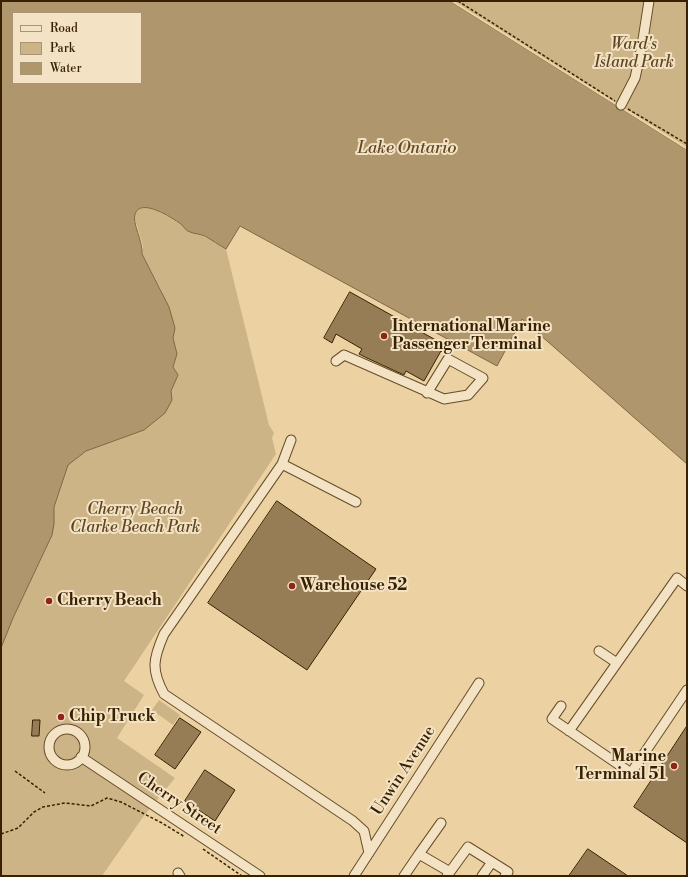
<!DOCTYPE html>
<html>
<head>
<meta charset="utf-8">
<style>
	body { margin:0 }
	#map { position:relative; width:688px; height:877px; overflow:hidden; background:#ecd2a3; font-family:"Libre Bodoni",serif }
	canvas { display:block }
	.frame { position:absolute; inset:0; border:2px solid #382100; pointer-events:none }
	.legend { position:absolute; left:12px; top:12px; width:130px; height:72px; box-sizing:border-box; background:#f3e2c3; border:1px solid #a89575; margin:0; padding:5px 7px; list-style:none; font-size:12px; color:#382100 }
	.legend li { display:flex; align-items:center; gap:8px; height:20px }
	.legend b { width:20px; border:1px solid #a89575 }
</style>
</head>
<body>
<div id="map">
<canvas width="688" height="877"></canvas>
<div class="frame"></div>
<ul class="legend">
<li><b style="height:5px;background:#f3e2c3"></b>Road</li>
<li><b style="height:11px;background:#cdb487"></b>Park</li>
<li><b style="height:11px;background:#af966c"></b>Water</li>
</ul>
</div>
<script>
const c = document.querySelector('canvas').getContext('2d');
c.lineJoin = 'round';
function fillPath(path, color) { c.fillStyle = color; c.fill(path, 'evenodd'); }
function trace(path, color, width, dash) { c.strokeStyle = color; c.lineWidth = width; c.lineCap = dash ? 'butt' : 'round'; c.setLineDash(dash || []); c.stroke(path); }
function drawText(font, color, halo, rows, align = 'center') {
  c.font = font + ' "Libre Bodoni",serif'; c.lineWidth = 4; c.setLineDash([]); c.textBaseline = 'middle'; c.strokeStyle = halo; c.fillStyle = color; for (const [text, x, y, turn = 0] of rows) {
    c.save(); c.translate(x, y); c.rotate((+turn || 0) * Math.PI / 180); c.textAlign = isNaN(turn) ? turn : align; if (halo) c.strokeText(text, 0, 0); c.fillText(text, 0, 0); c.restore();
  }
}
fillPath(new Path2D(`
	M450,1h237v149z
	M147,207l11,4 23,13 8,8 15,4 22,13 43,176 5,8 -2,5 4,16 -152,227 20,14 -27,43 58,40 -32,39 -41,59h-101v-228l12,-30 39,-83 2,-28 14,-42 18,-14 58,-21 28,-30 -1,-9 7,-16 -5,-8 4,-13 -4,-16 2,-10 -14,-38 -19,-36 1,-8 -8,-27v-6l5,-5z
	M159,700l21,15 -7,10 -21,-15z`), '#cdb487');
const water = new Path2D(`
	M1,1h449l237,149v314l-165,-145 -25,47 -257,-140 -14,23c-7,-4 -14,-9 -21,-13 -5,-2 -10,-2 -15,-4 -4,-1 -6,-5 -9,-8 -9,-6 -40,-27 -46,-10 -3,9 8,27 7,40l27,53 6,21 -2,10 4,16 -4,13 5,8 -7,16 1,9 -7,13 -21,17 -58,21 -18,14 -14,42v17l-2,11 -39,83 -12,30zM13,13h128v70h-128z`);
fillPath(water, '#af966c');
trace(water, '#7f6741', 1);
fillPath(new Path2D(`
	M450,1h4l220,138 13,8v3z`), '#ecd2a3');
const building = new Path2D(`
	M350,292l100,56 -2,5 -3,1 -4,-3 -17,30 -18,-10 -2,4 -37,-17 -8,-4 3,-5 -26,-15 -4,9 -8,-5z
	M277,501l99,68 -69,101 -99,-67z
	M180,718l21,14 -26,37 -20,-14z
	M33,720h7l-1,16h-7z
	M687,726v117l-53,-36z
	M205,770l30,20 -20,31 -30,-20z
	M588,849l40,27h-59z`);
fillPath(building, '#967d55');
trace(building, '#382100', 1);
const minor = new Path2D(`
	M621,105l14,-27 7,-32 7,-45
	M336,361l8,-6 100,44 24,-4 15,-17 -35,-19 -21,34
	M282,464l9,-24
	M356,502l-74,-38 -118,170c-11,25 -13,36 0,60l189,127 11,10 5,22
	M599,651l18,12
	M561,706l-9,13 79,54 56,-83
	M49 747a18 18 0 1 1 36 0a18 18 0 1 1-36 0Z
	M569,731l108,-153 10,8
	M81,757l179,119
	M419,854l22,-31
	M178,873l2,3
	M354,876l125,-193
	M404,876l15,-22 31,18
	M447,876l21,-29 40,25 -3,4
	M482,876l10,-14`);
trace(minor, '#654d29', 11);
trace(new Path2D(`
	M458,1l157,100
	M628,109l59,35
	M15,771l30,22
	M1,834l17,-6 16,-16 9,-5 22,-4 26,3 16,-8 14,4 41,21 23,14
	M203,849l39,27`), '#382100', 1.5, [3, 2]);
trace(minor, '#f3e2c3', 9);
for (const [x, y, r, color] of [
	[384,336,4,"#8f2418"],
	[292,586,4,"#8f2418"],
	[49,601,4,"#8f2418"],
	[61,717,4,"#8f2418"],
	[674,766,4,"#8f2418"]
]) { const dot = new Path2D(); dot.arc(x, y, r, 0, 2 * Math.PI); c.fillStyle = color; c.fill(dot); trace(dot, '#f3e2c3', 1.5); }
drawText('italic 16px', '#5d4622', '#f3e2c3', [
	["Ward's",634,45],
	["Island Park",634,63],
	["Cherry Beach",135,510],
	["Clarke Beach Park",135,528]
]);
drawText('bold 16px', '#382100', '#f3e2c3', [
	["International Marine",392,327],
	["Passenger Terminal",392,345],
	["Warehouse 52",300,586],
	["Cherry Beach",57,601],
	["Chip Truck",69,717],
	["Marine",666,757,"right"],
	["Terminal 51",666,775,"right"]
], 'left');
drawText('16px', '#382100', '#f3e2c3', [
	["Unwin Avenue",404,771,-57],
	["Cherry Street",179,804,34]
]);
drawText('italic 17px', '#624a26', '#f3e2c3', [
	["Lake Ontario",407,149]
]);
</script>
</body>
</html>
